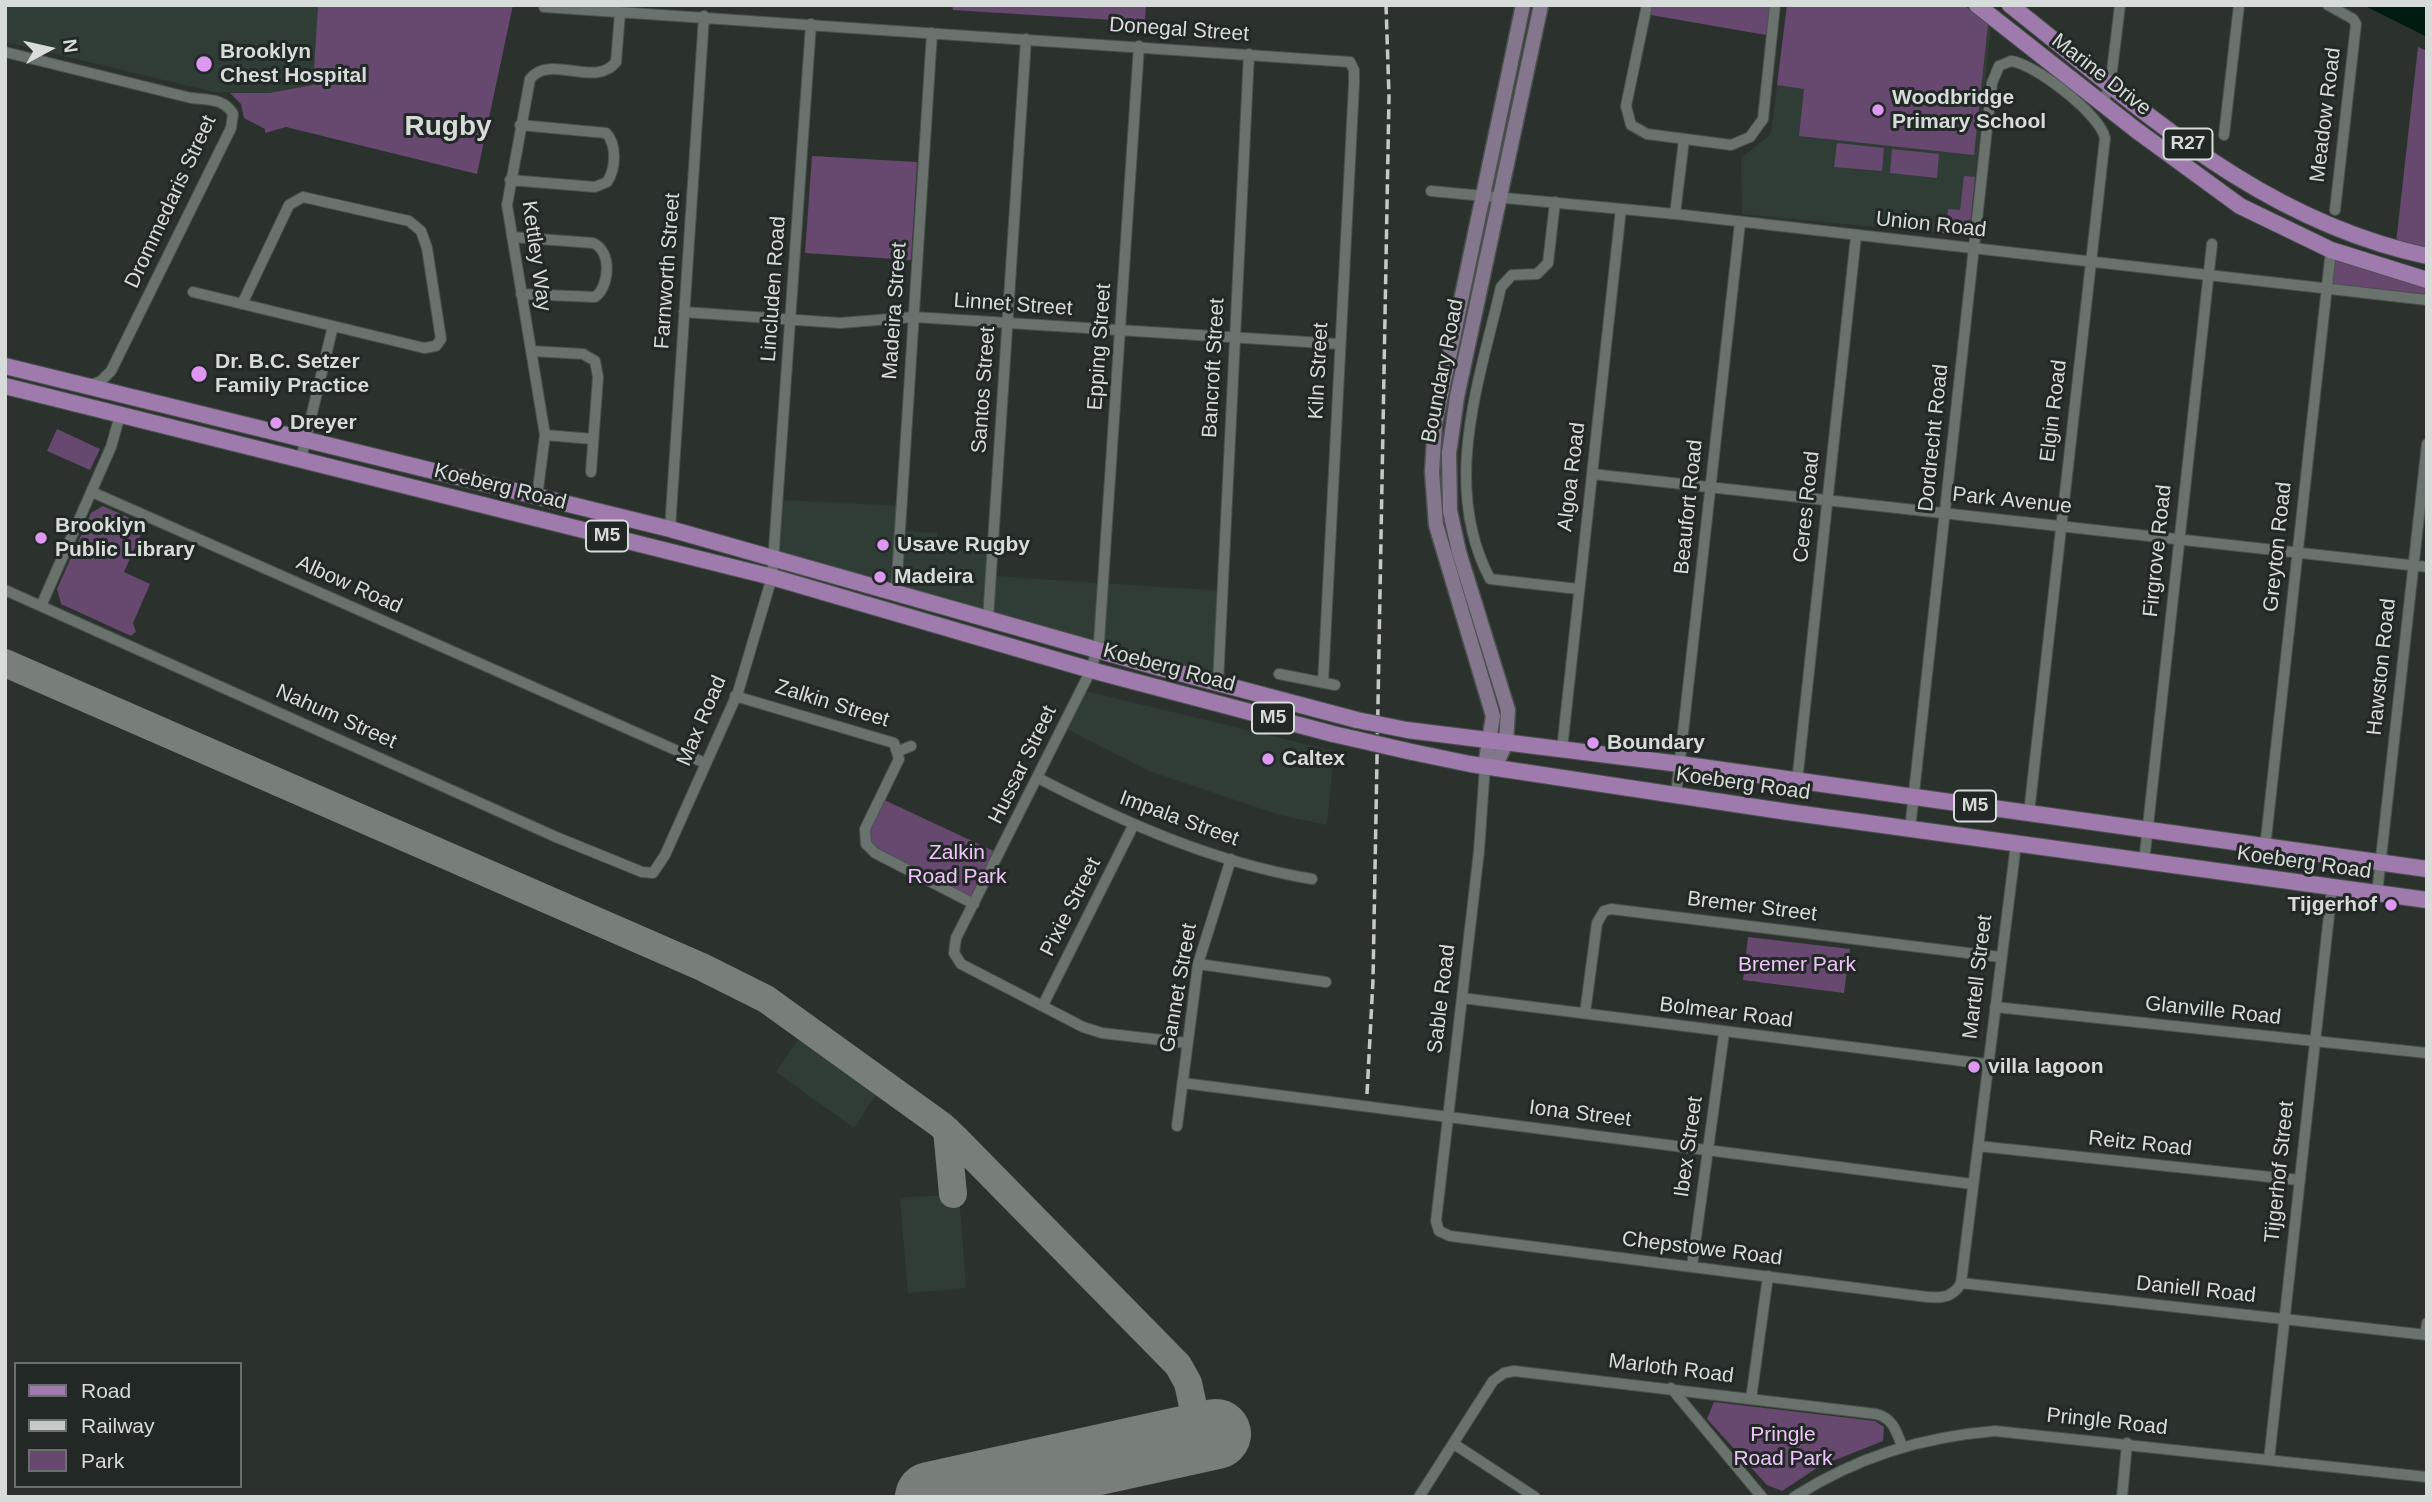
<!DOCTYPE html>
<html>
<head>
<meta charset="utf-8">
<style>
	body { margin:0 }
	#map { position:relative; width:2432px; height:1502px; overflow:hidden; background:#2b322e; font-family:Helvetica,sans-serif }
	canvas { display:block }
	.frame { position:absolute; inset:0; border:7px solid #d7dbd9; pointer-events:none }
	.legend { position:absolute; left:14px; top:1362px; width:228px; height:126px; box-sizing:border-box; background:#212825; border:2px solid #6a706d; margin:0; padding:9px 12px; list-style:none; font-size:21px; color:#d7dbd9 }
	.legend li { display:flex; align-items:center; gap:14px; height:35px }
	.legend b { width:35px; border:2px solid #6a706d }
	.north { position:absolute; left:14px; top:14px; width:70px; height:70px; -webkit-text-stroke:5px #212825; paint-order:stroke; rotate:82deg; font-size:19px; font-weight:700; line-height:28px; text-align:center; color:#d7dbd9 }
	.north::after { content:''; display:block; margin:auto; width:24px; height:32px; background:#d7dbd9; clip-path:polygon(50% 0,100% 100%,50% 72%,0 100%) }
</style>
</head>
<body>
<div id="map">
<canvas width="2432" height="1502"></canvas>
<div class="frame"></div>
<ul class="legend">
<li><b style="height:9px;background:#9f7aac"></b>Road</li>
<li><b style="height:9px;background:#c5c9c7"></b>Railway</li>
<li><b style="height:19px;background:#67486f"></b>Park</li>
</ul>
<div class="north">N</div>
</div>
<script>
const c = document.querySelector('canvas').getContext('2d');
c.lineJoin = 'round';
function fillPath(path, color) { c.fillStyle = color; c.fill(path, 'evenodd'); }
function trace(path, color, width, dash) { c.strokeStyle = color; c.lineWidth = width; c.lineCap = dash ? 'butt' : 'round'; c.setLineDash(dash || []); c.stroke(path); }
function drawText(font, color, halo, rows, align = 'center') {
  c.font = font + ' Helvetica,sans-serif'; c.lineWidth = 6; c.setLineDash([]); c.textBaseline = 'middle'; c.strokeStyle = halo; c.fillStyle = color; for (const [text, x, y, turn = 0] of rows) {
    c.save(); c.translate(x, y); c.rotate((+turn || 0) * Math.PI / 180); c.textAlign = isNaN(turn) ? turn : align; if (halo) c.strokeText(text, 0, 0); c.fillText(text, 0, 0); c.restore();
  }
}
fillPath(new Path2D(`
	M5,5h313l-5,80 -44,8 -55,-1 -209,-50z
	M1787,5h177l27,21 -22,210 -227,-22 -1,-56 30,-24z
	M779,500l124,6 -2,25 36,2v15l56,5 -1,23 230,15 -4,92 -443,-126z
	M1081,690l253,61 -7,74 -47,-10 -131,-44 -86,-44z
	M806,1028l77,56 -29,44 -78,-56z
	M959,1194l7,94 -58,5 -8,-95z`), '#303d37');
fillPath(new Path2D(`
	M318,5h195l-36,169 -191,-47 -21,6v-4l-21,-11 -3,-14 -11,-11h39l44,-8z
	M952,5h194l-1,17 -192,-12z
	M1647,5h128l-3,31 -127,-22z
	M1787,5h177l24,19 -14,131 -175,-19 5,-47 -27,-4z
	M2418,47l9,4v199l-31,-7z
	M1837,143l47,5 -2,23 -48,-4z
	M1892,149l47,5 -2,24 -47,-5z
	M812,156l105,6 -6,98 -106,-7z
	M1964,176l11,1 -6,59 -27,-3 1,-4h3l2,-20 12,1z
	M2331,250l96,30v20l-102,-12z
	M57,429l43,20 -10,21 -43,-19z
	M103,506l42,19 -21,47 26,12 -17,39 3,9 -5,4 -70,-32 -4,-15 34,-76z
	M882,799l118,55 -27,50 -100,-50 -7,-17z
	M1748,937l102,12 -6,44 -101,-13z
	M1714,1402l161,19 9,6 -1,14 -63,25 -38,25 -15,-6 -60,-66z`), '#67486f');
fillPath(new Path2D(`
	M2363,5h64v32z`), '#001c10');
trace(new Path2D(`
	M5,663l697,304 64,32 175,126 16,15 221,225 10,18 12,55
	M947,1130l6,64`), '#787e7a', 28);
trace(new Path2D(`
	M930,1497l286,-63`), '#787e7a', 70);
const street = new Path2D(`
	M1647,5l-21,101 5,19 16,9 84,11 19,-8 13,-18 12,-114
	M2328,5l25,14 3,5 -21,186
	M544,7l806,55 4,8v14l-31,599
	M1139,46l-40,596 -8,28 -135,268 -2,15 7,11 122,63 19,6 85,10
	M5,52l186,46c16,2 33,0 42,16l-2,14 -120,243 -10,10 -13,5
	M2102,103l8,-16 10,-82
	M2224,135l15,-130
	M510,180l85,7 12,-5c9,-13 10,-38 -1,-49l-86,-8
	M1431,191l244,23 752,86
	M1555,202l-7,61 -11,11 -25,1 -11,12c-22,95 -60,199 -11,292l88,10
	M1675,214l9,-74
	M512,237l81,6c19,8 17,43 2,54l-74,-3
	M193,292l231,56 12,-2 5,-7 -14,-91 -6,-17 -12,-10 -106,-24 -14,8 -47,99
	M684,312l156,11 74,-6 425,27
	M531,351l52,3 12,7 3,16 -7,95
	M545,435l48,4
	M301,459l32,-133
	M1592,474l835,93
	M92,492l613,271
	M537,497l8,-62 -38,-230 23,-126c20,-26 65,10 86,-17l4,-49
	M670,529l34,-513
	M5,590l551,247 86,35 11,1 12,-18 73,-163 34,-115 39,-553
	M896,592l36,-559
	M41,606l70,-159 9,-32
	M988,619l38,-580
	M1279,674l56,11
	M1218,683l31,-629
	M735,696l159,47 5,16 -34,70 1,15 9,9 99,51
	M1562,749l59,-540
	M899,751l12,-5
	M1485,766l-6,85 -43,370 3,10 11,5 461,59c19,2 40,8 50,-12l55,-439
	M1038,778c87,45 177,85 274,101
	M1797,782l59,-546
	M1676,795l64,-572
	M1910,829l82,-746 7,-17 12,-5c24,3 89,53 94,77l-76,675
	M2265,848l66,-598
	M2144,862l68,-618
	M2377,894l50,-450
	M1198,964l128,18
	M1462,998l524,66
	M1043,1005l90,-179
	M1995,1007l432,46
	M1585,1013l12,-90 7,-12 7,-2 389,48
	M1183,1083l789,101
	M1177,1126l21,-162 33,-105
	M1978,1146l321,34
	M1692,1266l32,-233
	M1961,1283l466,52
	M2425,1335l2,-12
	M1671,1388l91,109
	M1751,1399l17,-123
	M1454,1444l81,53
	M2269,1460l63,-572
	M1419,1497l74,-116 11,-8 10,-2 362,43c17,4 20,17 26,32
	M1794,1497c63,-40 127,-60 201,-66l432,46
	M2122,1497l5,-54`);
const secondary = new Path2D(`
	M1485,766l8,-50 -57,-191 -4,-53 3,-48 88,-419
	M1495,767l11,-24 2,-33 -49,-158 -9,-41 -1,-58 8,-56 84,-392`);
const primary = new Path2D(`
	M1977,5l159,125 104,76 91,44 96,30
	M2010,5c131,103 248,215 417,251
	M5,366l665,163 487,138 200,53
	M5,386l767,191 319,93 242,64
	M1407,730l273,34 747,105
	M1412,752l58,12 318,48 639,88`);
trace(street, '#4a504d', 12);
trace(secondary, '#4a504d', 17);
trace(primary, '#4a504d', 18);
trace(street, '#6a726e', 10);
trace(secondary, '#84768d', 14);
trace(primary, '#9f7aac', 16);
trace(new Path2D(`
	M1367,1094l6,-114 16,-884 -3,-91`), '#c5c9c7', 3.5, [10, 5]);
const primaryBridge = new Path2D(`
	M1357,720l50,10
	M1333,734l79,18`);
trace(primaryBridge, '#4a504d', 18, []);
trace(primaryBridge, '#9f7aac', 16);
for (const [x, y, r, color] of [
	[204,64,9,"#de98f2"],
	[1878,110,7,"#de98f2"],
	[199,374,9,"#de98f2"],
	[276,423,7,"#de98f2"],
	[41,538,7,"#de98f2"],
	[883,545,7,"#de98f2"],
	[880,577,7,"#de98f2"],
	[1593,743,7,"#de98f2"],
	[1268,759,7,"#de98f2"],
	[2391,905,7,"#de98f2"],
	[1974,1067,7,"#de98f2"]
]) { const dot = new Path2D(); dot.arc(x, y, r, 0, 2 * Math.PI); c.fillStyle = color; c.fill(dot); trace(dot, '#212825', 2.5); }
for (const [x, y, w] of [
	[2188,144,49],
	[607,536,42],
	[1273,718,42],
	[1975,806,42]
]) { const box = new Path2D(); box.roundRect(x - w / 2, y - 15.5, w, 31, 5); c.fillStyle = '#212825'; c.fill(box); trace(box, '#d7dbd9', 2); }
drawText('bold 19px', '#d7dbd9', null, [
	["R27",2188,144],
	["M5",607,536],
	["M5",1273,718],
	["M5",1975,806]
]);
drawText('21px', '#d7dbd9', '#212825', [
	["Donegal Street",1179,30,4],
	["Marine Drive",2101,75,38],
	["Meadow Road",2326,115,-83],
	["Drommedaris Street",171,202,-65],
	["Union Road",1931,225,6],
	["Kettley Way",536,256,82],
	["Farnworth Street",668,271,-86],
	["Lincluden Road",774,289,-86],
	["Linnet Street",1013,305,4],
	["Madeira Street",895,311,-86],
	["Epping Street",1100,347,-86],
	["Bancroft Street",1214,368,-87],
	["Kiln Street",1319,371,-87],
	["Boundary Road",1443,371,-79],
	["Santos Street",984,390,-86],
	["Elgin Road",2054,411,-83],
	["Dordrecht Road",1934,438,-84],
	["Algoa Road",1572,477,-83],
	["Koeberg Road",500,487,14],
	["Park Avenue",2012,501,6],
	["Beaufort Road",1689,507,-84],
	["Ceres Road",1807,507,-84],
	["Greyton Road",2278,547,-84],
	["Firgrove Road",2158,551,-84],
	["Albow Road",349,585,24],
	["Hawston Road",2382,667,-84],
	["Koeberg Road",1169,668,15],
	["Zalkin Street",832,704,17],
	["Nahum Street",336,717,24],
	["Max Road",702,721,-67],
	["Hussar Street",1023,765,-64],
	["Koeberg Road",1743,784,8],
	["Impala Street",1179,819,20],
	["Koeberg Road",2304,863,8],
	["Pixie Street",1071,907,-63],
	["Bremer Street",1752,907,7],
	["Martell Street",1978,977,-83],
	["Gannet Street",1179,988,-80],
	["Sable Road",1442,999,-83],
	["Glanville Road",2213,1011,6],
	["Bolmear Road",1726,1013,7],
	["Iona Street",1580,1114,7],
	["Reitz Road",2140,1144,6],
	["Ibex Street",1689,1147,-82],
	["Tijgerhof Street",2280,1172,-84],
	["Chepstowe Road",1702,1249,7],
	["Daniell Road",2196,1290,6],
	["Marloth Road",1671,1369,7],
	["Pringle Road",2107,1422,6]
]);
drawText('bold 21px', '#d7dbd9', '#212825', [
	["Brooklyn",220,52],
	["Chest Hospital",220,76],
	["Woodbridge",1892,98],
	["Primary School",1892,122],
	["Dr. B.C. Setzer",215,362],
	["Family Practice",215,386],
	["Dreyer",290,423],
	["Brooklyn",55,526],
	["Public Library",55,550],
	["Usave Rugby",897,545],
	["Madeira",894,577],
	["Boundary",1607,743],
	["Caltex",1282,759],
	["Tijgerhof",2377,905,"right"],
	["villa lagoon",1988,1067]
], 'left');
drawText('21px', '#efc4fb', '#212825', [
	["Zalkin",957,853],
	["Road Park",957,877],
	["Bremer Park",1797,965],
	["Pringle",1783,1435],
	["Road Park",1783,1459]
]);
drawText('bold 28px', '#d7dbd9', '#212825', [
	["Rugby",448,127]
]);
</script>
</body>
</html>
